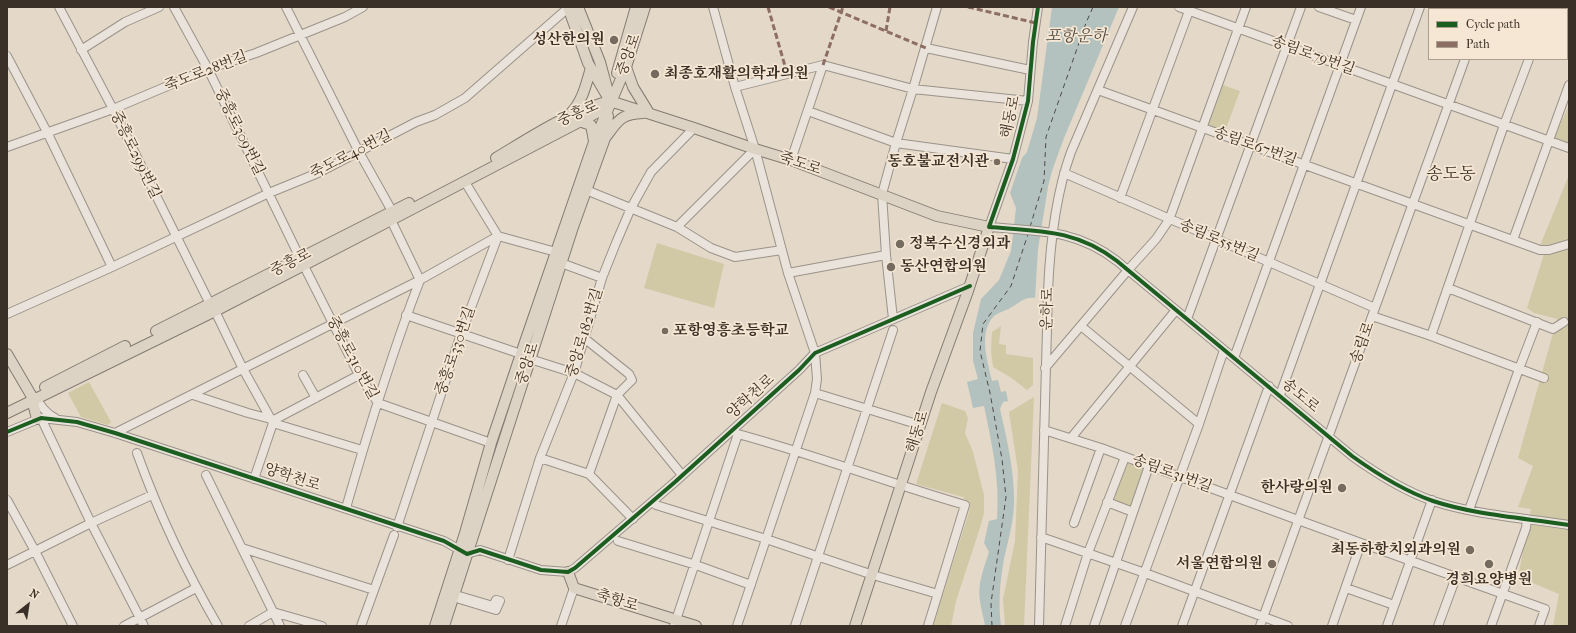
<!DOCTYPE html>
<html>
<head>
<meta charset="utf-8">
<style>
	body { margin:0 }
	#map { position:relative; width:1576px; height:633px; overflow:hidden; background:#e4d8c8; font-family:"IM FELL French Canon",serif }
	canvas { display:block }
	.frame { position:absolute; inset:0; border:8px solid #3b3027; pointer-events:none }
	.legend { position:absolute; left:1428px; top:8px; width:140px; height:52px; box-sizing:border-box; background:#f5e7d3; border:1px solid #ab9e8e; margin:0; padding:5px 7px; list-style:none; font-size:12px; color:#3b3027 }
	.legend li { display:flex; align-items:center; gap:8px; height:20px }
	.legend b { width:20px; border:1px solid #ab9e8e }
	.north { position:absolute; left:8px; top:585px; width:40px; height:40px; -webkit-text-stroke:3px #f5e7d3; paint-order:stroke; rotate:30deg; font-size:11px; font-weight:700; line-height:16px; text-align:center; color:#3b3027 }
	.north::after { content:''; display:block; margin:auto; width:14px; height:18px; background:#3b3027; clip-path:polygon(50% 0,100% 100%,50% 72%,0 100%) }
</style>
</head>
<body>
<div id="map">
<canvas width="1576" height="633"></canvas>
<div class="frame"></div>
<ul class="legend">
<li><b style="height:5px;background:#1b5e20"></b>Cycle path</li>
<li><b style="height:5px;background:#8d6e63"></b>Path</li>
</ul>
<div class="north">N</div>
</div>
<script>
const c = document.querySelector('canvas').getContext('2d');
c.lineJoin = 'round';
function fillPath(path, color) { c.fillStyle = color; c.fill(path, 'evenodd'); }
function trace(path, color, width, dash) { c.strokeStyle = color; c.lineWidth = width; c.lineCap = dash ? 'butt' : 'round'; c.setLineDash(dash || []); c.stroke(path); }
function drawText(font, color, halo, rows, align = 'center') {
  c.font = font + ' "IM FELL French Canon","Noto Serif KR",serif'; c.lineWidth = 3.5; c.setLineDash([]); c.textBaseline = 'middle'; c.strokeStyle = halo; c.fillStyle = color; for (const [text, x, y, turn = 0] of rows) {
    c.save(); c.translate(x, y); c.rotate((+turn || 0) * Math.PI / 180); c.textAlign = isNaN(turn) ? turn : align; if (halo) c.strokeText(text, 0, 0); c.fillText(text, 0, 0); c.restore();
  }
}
fillPath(new Path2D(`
	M1220,84l20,7 -16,43 -20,-8z
	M1569,105v44l-15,-11z
	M1569,175v451h-16l6,-32 -41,-17 13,-68 -13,-2 15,-41 -15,-8 39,-139 -23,-6 -7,-5 18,-57 -6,-3z
	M657,243l67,21 -10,44 -70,-20z
	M1001,326l-2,18 7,1v9l27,4v27l-6,5 -17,-13 -17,-10 -2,-16 1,-19z
	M89,382l22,40 -3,3 -27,-8 -13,-24z
	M1034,397l-10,229h-19l-2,-27 12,-58 3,-70 -9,-59z
	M942,403l23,8 3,7 -3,15 8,19 11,43v18l-5,18 -23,70 -5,25h-18l36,-114 1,-7 -7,-8 -47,-13z
	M1126,460l21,7 -15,42 -21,-7z`), '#d1c9a6');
fillPath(new Path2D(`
	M1052,7h67l-55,131 -12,33 -4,16 -10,62 -3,49c-11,-1 -14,4 -23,9 -6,4 -14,5 -19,10 -15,17 -5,46 -1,64l6,-1 3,12 5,-1 2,10 -5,1 -3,7c7,31 15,64 14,96 -1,19 -6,36 -10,54 -4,22 -6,45 -3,67h-16c-1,-8 -4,-16 -5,-25 -3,-17 4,-33 9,-49l-5,-9 5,-22 8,-2c3,-39 -5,-75 -13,-113l-11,2 -6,-26 11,-3 -5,-18v-28l8,-34 18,-19 12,-29 5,-43 -6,-15 12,-35 5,-6 10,-34z`), '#b3c2bf');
trace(new Path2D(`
	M1030,227l14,-46 2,-44 40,-114 7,-16
	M992,626l-1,-23 15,-106 -4,-38 -12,-66 -10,-42 3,-27 28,-38 17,-52`), '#4f4b45', 1, [5, 4]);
const minor = new Path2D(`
	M59,7l54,102 97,195
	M174,7l34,62 92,189 59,117 19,28
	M286,7l73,145 33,59
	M713,7l22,80 20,62 33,124 27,80 2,26 -2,14 -78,233
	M1038,7l-5,35 -5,59 -15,58 -24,68c49,4 87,2 128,34l235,195c25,18 52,35 81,45 42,14 92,17 136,24
	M1179,7l390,141
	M1319,7l37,13
	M1465,7l6,2
	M1483,9l1,-2
	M1547,9l1,-2
	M1567,44l2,1
	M926,48l104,22
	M81,50l44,-28 34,-15
	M7,56l40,76 65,135
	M735,87l88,-22 90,24 115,12
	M1098,90l442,160h9l20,-6
	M808,111l88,32 117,16
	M7,147l106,-38 95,-40 48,-16 89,-36 18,-10
	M791,160l32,-95
	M1064,173l311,135
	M465,182l33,54
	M586,190l91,37 34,21 24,9 47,-7
	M1120,198l69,-187
	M677,227l78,-78
	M1513,240l56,-155
	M561,263l41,15
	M788,273l98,-18
	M1448,288l105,41 11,-7
	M215,311l28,58 30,54 89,27
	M7,314l105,-47 157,-74 49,-20 98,-51 19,-7 30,-17 103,-90
	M406,315l115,39
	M1372,316l59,20 113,42
	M893,319l-7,-64 -4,-61 14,-51 17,-54 24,-82
	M1187,319l114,-312
	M1081,326l118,98
	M1431,336l73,-211 25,-66
	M584,338l45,36 3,6 -15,15 -28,79
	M1234,358l127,-351
	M530,359l44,14 43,22 65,80
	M1045,368l83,-98 28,-31 13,-19 77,-213
	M303,375l13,23
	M815,393l105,32
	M32,395c10,8 8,15 23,23
	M193,395l55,18 23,6
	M1280,395l140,-388
	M378,403l113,40
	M41,418l50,105 53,103
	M272,421l87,-46
	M1044,430l57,18 260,95 184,66 -6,17
	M7,432l34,-14 36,4 38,11 329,108 23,13 13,-4 61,20 27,2 7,-4 100,-86 124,-112 16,-17 155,-67
	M115,433l305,-153 78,-44 58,16
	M1071,438l105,-128
	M137,453c22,61 49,118 81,173
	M540,458l49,16 44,45
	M206,475l74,151
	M254,479l19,-56
	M7,500l28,51 38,75
	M1107,502l26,10
	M656,505l110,34 107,36 65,19
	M346,508c22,-77 45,-153 74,-228l-29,-60
	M1469,510l50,-141 18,-47
	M1074,523l27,-75
	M397,527l64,-193 37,-98
	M1041,537l104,36 143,53
	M618,541l78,24 55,20
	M242,548l132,42
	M508,560l32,-102 34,-85 28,-95 14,-35 15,-35 20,-36 43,-44
	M7,565l84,-42 61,-28
	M1346,588l48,17
	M449,593l44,13 3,-6 4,1 -4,9 -43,-13
	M124,626l72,-38
	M249,626l24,-14 49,14
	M361,626l33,-91
	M561,626l13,-38
	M674,626l64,-192c77,21 151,49 227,71l-37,121
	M795,626l98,-296
	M1039,626l9,-335c2,-47 7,-95 23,-139l62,-145
	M1065,626l23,-73 37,-96
	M1094,626l55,-160
	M1125,626l74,-202 25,-74
	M1182,626l87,-240
	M1260,626l205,-567
	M1332,626l29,-83
	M1387,626l45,-126
	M1438,626l18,-49
	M1491,626l35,-98 1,-9`);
const major = new Path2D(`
	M568,7l20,56 22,38 84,27 61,21 36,11 146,56 52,11 -21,64 -37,101 -76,234
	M578,7l22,55 7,26
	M626,67l7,20 16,26
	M617,73l19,-66
	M570,114c13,-13 16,-30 21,-46
	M579,121l12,4 3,16
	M605,138c13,-17 15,-24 38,-25
	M496,158c35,-21 71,-45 110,-56
	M156,331l253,-128
	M7,354l24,41 6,24
	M45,387l80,-41
	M7,413l208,-102 176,-91 209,-109 10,-10
	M568,572l6,16 122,38
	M435,626l30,-93 26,-90 34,-101 69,-200 32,-75 19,-60
	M444,626l129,-399 32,-89 3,-22`);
trace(minor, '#9b9389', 10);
trace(major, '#847c73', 12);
trace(minor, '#e9e3db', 8);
trace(major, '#ddd3c5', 10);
trace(new Path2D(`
	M768,7l19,66
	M829,7l97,41
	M968,7l68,16
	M886,31l4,-24
	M823,65l20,-58`), '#8d6e63', 3, [6, 3]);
trace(new Path2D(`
	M1038,7l-5,35 -5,59 -15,58 -24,68c49,4 87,2 128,34l235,195c25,18 52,35 81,45 42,14 92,17 136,24
	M7,432l34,-14 36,4 38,11 329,108 23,13 13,-4 61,20 27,2 7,-4 100,-86 124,-112 16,-17 155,-67`), '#1b5e20', 4);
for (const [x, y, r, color] of [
	[614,40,5,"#766b5f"],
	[655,74,5,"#766b5f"],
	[997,162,4,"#766b5f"],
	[900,244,5,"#766b5f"],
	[891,267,5,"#766b5f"],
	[665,331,4,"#766b5f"],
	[1342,488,5,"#766b5f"],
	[1470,550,5,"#766b5f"],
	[1272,564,5,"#766b5f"],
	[1489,564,5,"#766b5f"]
]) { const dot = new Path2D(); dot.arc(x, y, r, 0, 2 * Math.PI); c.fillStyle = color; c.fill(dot); trace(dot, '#f5e7d3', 1.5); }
drawText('bold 15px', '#3b3027', '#f5e7d3', [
	["성산한의원",605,40],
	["최종호재활의학과의원",664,74,"left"],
	["동호불교전시관",989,162],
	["정복수신경외과",909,244,"left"],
	["동산연합의원",900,267,"left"],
	["포항영흥초등학교",673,331,"left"],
	["한사랑의원",1333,488],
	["최동하항치외과의원",1461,550],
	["서울연합의원",1263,564],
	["경희요양병원",1489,580,"center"]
], 'right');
drawText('15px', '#3b3027', '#f5e7d3', [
	["중앙로",629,55,-70],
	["송림로79번길",1313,56,20],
	["죽도로28번길",206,72,-21],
	["중흥로",578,114,-23],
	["해동로",1011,117,-78],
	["중흥로309번길",239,132,64],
	["송림로67번길",1255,147,20],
	["중흥로299번길",135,155,64],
	["죽도로40번길",351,155,-27],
	["죽도로",800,164,19],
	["송림로55번길",1219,241,23],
	["중흥로",291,263,-27],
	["운하로",1048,309,-88],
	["중앙로182번길",585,333,-73],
	["송림로",1363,343,-70],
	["중흥로330번길",456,351,-71],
	["중흥로310번길",352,358,62],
	["중앙로",528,364,-72],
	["송도로",1300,396,40],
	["양학천로",751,397,-42],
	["해동로",918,432,-73],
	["송림로31번길",1172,474,20],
	["양학천로",292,478,18],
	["축항로",617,601,17]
]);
drawText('italic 16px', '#4f4b45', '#f5e7d3', [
	["포항운하",1076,37]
]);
drawText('17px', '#3b3027', '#f5e7d3', [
	["송도동",1451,175]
]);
</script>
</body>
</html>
